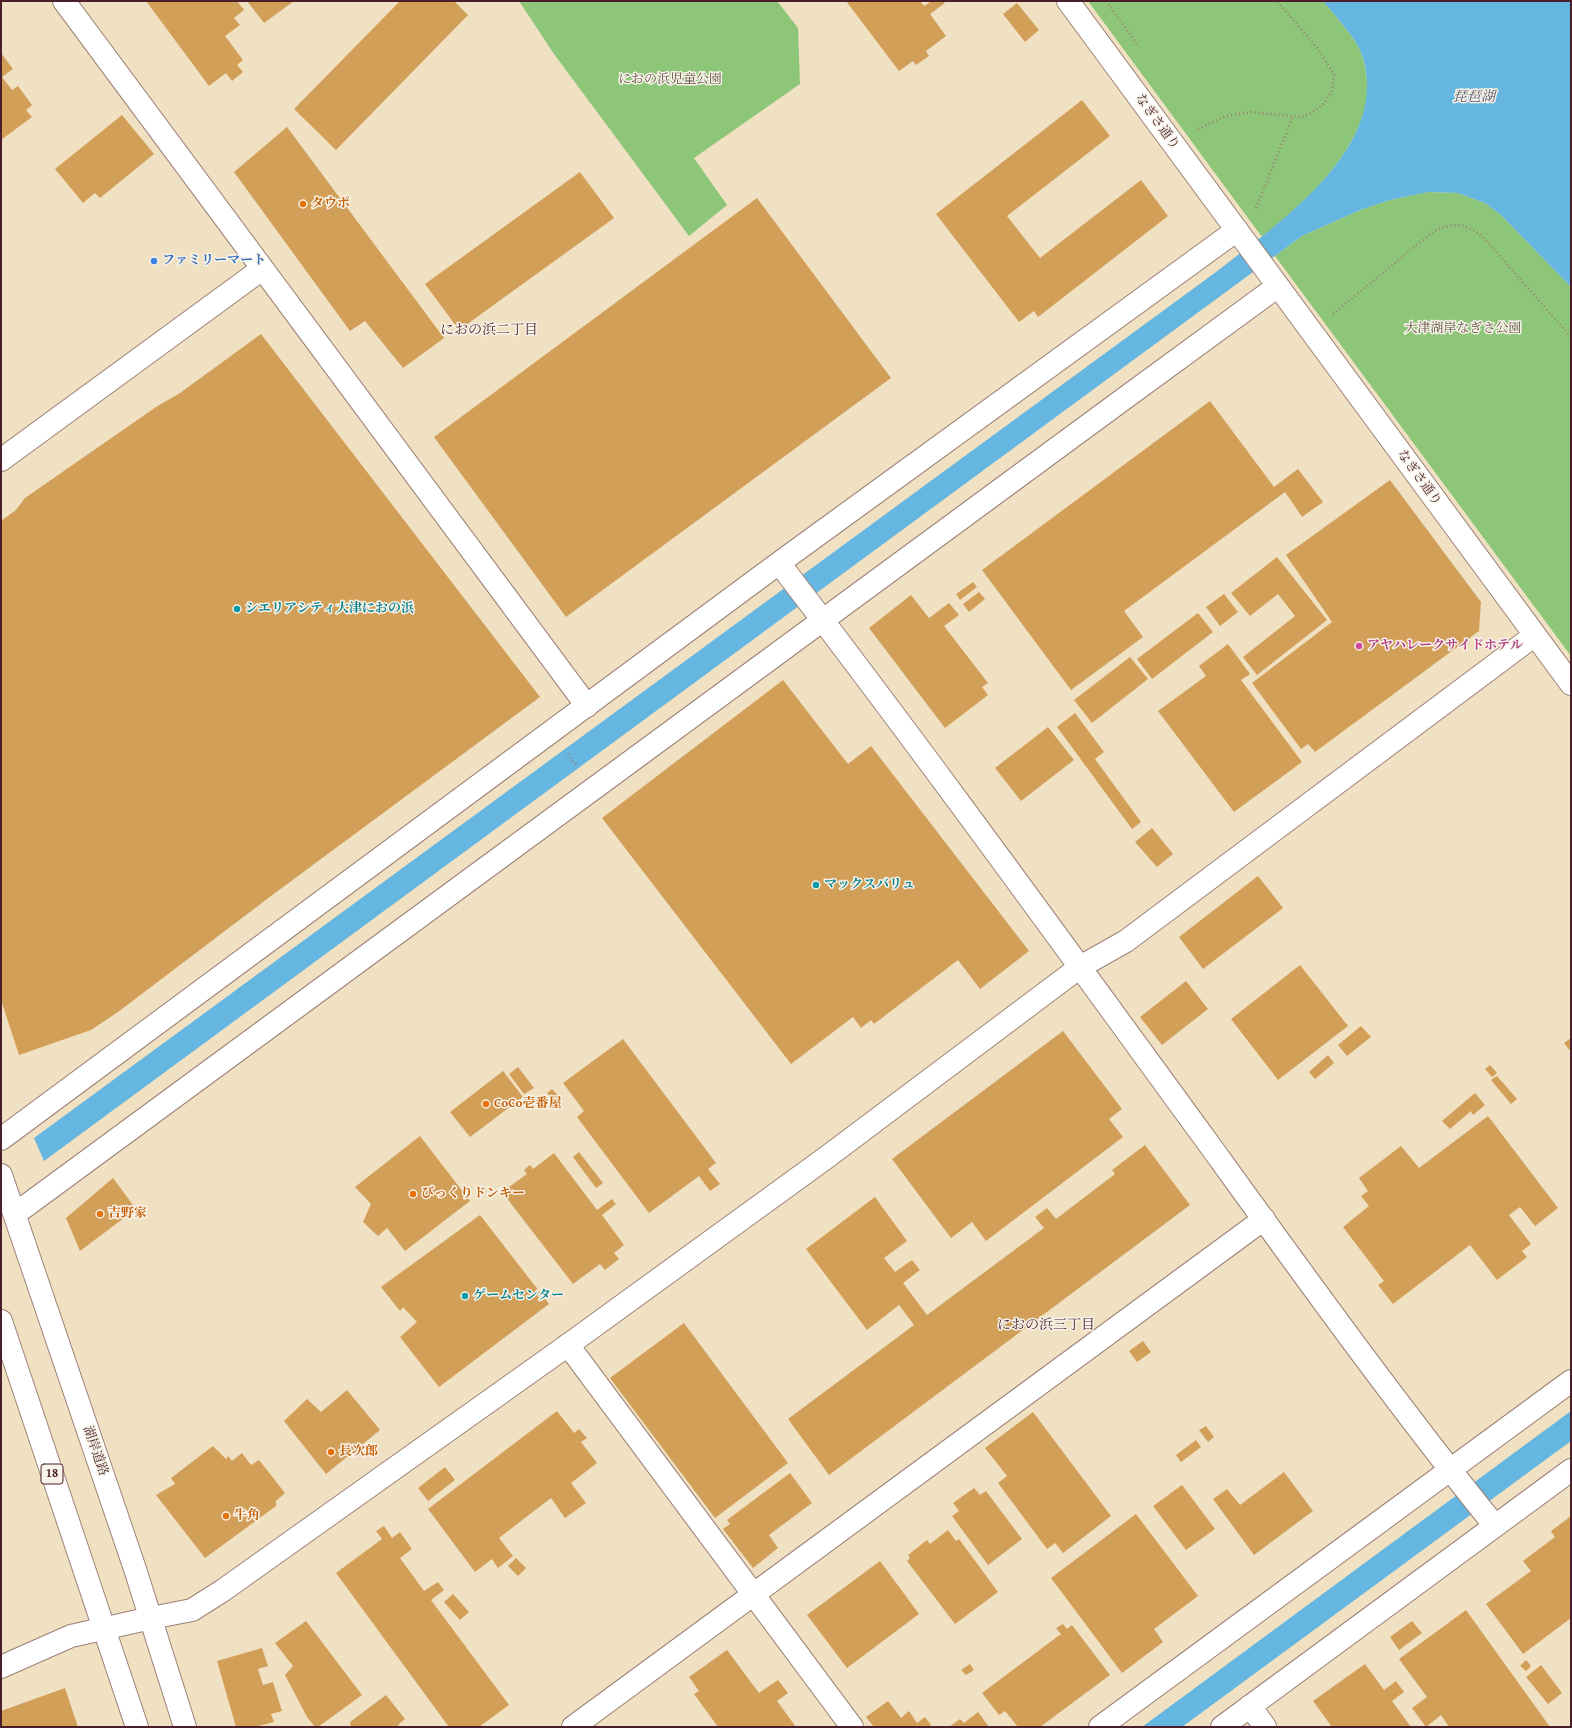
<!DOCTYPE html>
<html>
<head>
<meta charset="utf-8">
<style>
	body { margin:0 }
	#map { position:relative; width:1572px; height:1728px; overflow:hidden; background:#f0e1c3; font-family:"Gentium Book Plus",serif }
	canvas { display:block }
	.frame { position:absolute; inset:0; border:2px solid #4a1f2b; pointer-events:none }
</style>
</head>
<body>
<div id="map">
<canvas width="1572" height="1728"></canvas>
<div class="frame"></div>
</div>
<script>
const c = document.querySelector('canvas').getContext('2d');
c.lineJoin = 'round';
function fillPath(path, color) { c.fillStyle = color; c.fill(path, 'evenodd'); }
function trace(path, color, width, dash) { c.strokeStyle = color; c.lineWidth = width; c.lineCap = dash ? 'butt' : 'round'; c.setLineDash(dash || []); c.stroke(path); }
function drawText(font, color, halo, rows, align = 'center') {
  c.font = font + ' "Gentium Book Plus","Noto Serif JP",serif'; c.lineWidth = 3; c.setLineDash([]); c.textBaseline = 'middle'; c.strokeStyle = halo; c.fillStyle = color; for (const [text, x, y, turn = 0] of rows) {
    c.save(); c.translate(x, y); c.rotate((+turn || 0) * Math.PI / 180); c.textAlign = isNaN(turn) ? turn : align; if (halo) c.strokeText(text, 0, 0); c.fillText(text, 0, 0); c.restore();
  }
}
fillPath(new Path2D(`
	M519,1h258l21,27 2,56 -106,74 33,47 -38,31 -135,-182z
	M1088,1h235c10,12 33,38 38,51 5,14 9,40 5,54 -15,54 -62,98 -104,131z
	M1428,192l30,1 27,10 16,12 70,72v369l-296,-400 27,-20 58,-26 30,-10z`), '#8dc679');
fillPath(new Path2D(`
	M1323,1h248v286l-70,-72 -16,-12 -27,-10 -30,-1 -38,8 -30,10 -58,26 -1258,925 -10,-23 1182,-866c62,-48 179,-127 145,-220 -5,-13 -28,-39 -38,-51z
	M1571,1411v30l-389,286h-40z`), '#65b6e0');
fillPath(new Path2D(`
	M146,1h91l7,9 -10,8 6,7 -15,11 18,24 -6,5 6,7 -11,9 -6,-8 -17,13z
	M247,1h47l-30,22z
	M400,1h54l14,14 -132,135 -42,-41z
	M846,1h74l4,5 8,-5h11l2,2 -15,11 16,22 -20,15 3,5 -13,9 -3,-4 -14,10z
	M1017,3l22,27 -14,12 -22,-28z
	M1,53l12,16 -11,8 10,13 6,-4 14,19 -6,5 6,7 -31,23z
	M1082,100l28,36 -103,80 33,42 101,-78 27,36 -130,101 -4,-6 -15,11 -83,-108z
	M122,115l32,39 -54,44 -5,-5 -12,10 -28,-34z
	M287,127l157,211 -41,30 -38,-47 -15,10 -116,-159z
	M580,172l34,46 -155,112 -34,-46z
	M757,198l134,180 -325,239 -132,-180z
	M261,334l279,363 -269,199 -153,116 -27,18 -72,25 -18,-55v-479l15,-11 9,-12 131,-91 24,-14z
	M1210,401l64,86 24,-18 25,33 -21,15 -17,-25 -161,119 19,26 -72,53 -89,-120z
	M1390,480l91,122 -2,29 -164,121 -7,-8 -7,5 -49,-66 80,-61 -46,-67z
	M1277,557l50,63 -70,55 -14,-18 52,-41 -17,-22 -28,22 -19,-23z
	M973,582l4,5 -17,13 -4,-6z
	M979,592l6,7 -16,13 -6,-8z
	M1224,594l14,18 -18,14 -14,-19z
	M911,595l18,23 20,-15 10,12 -15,11 44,57 -6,4 6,8 -43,33 -76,-100z
	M1198,613l15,19 -61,47 -15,-20z
	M1228,644l22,30 -9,6 61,82 -68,50 -76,-101 48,-35 -7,-10z
	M1130,657l18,22 -56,44 -18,-23z
	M783,680l65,84 23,-18 158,205 -49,38 -22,-29 -84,64 -3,-4 -10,8 -8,-11 -62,47 -189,-246z
	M1075,713l29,39 -9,7 46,63 -9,7 -75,-102z
	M1048,727l26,33 -53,41 -26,-33z
	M1152,828l21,26 -16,13 -22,-25z
	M1258,876l25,32 -80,61 -24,-32z
	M1300,965l48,61 -70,54 -47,-61z
	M1186,981l22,28 -46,36 -22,-28z
	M1361,1026l10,11 -24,19 -9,-11z
	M1063,1031l59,78 -13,10 14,18 -137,104 -14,-19 -21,16 -59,-79z
	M1571,1038v14l-7,-9z
	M623,1039l93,124 -8,6 12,15 -10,7 -11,-15 -50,37 -72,-96 7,-6 -21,-28z
	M1328,1055l6,8 -19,16 -6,-7z
	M1490,1065l7,8 -5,4 -7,-8z
	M518,1067l16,21 -10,6 -15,-20z
	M503,1071l20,26 -53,40 -20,-25z
	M1497,1076l20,23 -6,5 -20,-24z
	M552,1089l8,9 -5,4 -8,-9z
	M1475,1093l10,12 -12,10 -2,-4 -21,18 -8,-8z
	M1488,1116l70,92 -23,18 -15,-19 -11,8 22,29 -9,7 5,6 -30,23 -27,-35 -77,59 -15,-19 6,-4 -41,-54 26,-21 -8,-10 7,-5 -9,-13 42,-32 18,22z
	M420,1136l50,65 -65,50 -18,-23 -9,8 -15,-14 8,-18 -16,-17z
	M1145,1145l45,60 -361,270 -41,-56 126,-94 -15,-20 -32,25 -61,-81 69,-52 32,44 -23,17 11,14 17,-12 8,10 -17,13 24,32 117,-87 -9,-11 12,-9 9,11 59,-45 -3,-4z
	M579,1152l24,31 -7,5 -23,-31z
	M554,1153l43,57 15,-11 4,5 -14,11 22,30 -10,8 5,6 -14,11 -5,-6 -27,20 -71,-92 25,-18 -3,-4 6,-5 3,4z
	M113,1178l23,31 -56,42 -14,-33z
	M480,1215l69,89 -110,83 -39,-50 17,-15 -14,-15 -3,4 -19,-24z
	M684,1323l104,140 -73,55 -105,-140z
	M1143,1341l8,11 -14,10 -8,-11z
	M347,1390l33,40 -54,44 -42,-53 23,-22 14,13z
	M557,1411l17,22 5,-4 8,9 -6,4 16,21 -26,20 15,20 -21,15 -14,-20 -52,40 14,18 -15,12 -6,-9 -17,13 -47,-63z
	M1033,1412l78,104 -48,37 -8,-10 -8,6 -49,-66 9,-7 -22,-28z
	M1206,1426l8,11 -6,5 -9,-12z
	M1196,1440l5,7 -20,15 -5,-7z
	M213,1446l13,13 2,-3 4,5 10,-8 9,12 8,-5 26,33 -9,8v5l-71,52 -49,-63 19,-11 -4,-6z
	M445,1467l10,13 -27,21 -10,-13z
	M1284,1472l29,39 -59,44 -41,-56 14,-10 13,16z
	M790,1473l22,30 -43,32 9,13 -25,20 -30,-39 7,-5 -3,-4z
	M1182,1485l33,44 -29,21 -33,-44z
	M974,1488l6,7 6,-4 36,48 -34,26 -36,-49 7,-5 -6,-8z
	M1136,1514l62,82 -44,33 9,13 -41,31 -71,-95z
	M1571,1516v102l-48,36 -37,-50 45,-33 -8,-10 32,-24 -4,-6z
	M384,1526l8,12 8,-6 12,17 -12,9 24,33 14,-9 6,8 -13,10 78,105 -30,22h-30l-113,-154 46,-34 -6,-8z
	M948,1530l8,11 3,-2 39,53 -43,32 -48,-63 3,-3 -2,-3 19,-15 3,4z
	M516,1558l10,10 -8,8 -10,-10z
	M880,1561l39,53 -72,54 -40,-53z
	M453,1594l16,18 -9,8 -16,-18z
	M1466,1610l84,117h-101l-8,-12 -15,12 -14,-19 15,-11 -28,-38z
	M306,1621l56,74 -44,32h-3l-8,-10 -22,-42 8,-9 -18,-23z
	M1412,1621l10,12 -23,17 -9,-13z
	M1063,1624l4,5 5,-4 38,50 -70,52h-22l-13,-16 -6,4 -17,-22 79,-59 -5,-6z
	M262,1648l6,18 -10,3 5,16 10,-3 9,29 -11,3 3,8 -19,5h-19l-19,-66z
	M727,1650l32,43 19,-13 10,13 -11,8 19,26h-78l-24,-33 5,-3 -10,-14z
	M1526,1660l5,6 -5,5 -6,-5z
	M970,1664l4,6 -8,5 -5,-5z
	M1365,1664l19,26 12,-9 8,11 -12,9 19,26h-79l-19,-26z
	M1541,1665l21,28 -14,11 -22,-27z
	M65,1688l13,39h-77v-16z
	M386,1695l19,24 -7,6 2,2h-49l-1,-5z
	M888,1701l13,17 8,-7 8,12 8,-6 6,8 -2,2h-55l-8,-10z
	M978,1712l11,15h-40l11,-8 4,4z`), '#d29f59');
const street = new Path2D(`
	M64,1l523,705
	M1,460l261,-191
	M568,1345l284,382
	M1,1667l70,-31 80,-18
	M573,1727l691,-508`);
const secondary = new Path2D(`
	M1068,1l503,683
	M779,563c146,190 286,384 427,577 94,130 188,261 289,386
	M1,1139l778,-576 458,-333
	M15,1214l1110,-816 153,-112
	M151,1618l41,-8 30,-19 346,-246 259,-188 253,-190 46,-26 409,-306
	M1250,1706l15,21
	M1100,1727l471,-346
	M1222,1727l349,-257`);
const primary = new Path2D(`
	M1,1175l134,394 50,158
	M1,1321l136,406`);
trace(street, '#9d8077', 24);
trace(secondary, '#9d8077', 24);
trace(primary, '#9d8077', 24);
trace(new Path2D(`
	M1106,1l33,46
	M1198,129l28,-13 25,-4 51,5 10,-4 12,-9 8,-13 2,-16 -15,-25 -42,-49
	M1256,208l37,-92
	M1333,314l101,-83c21,-9 32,-8 49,6l88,100
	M568,754l9,12`), '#9d8077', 2.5, [1, 3]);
trace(street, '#fff', 22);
trace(secondary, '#fff', 22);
trace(primary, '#fff', 22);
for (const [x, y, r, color] of [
	[303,204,4,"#e8710a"],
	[154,261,4,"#3f7fe0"],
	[237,609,4,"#0f9aa8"],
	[1359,646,4,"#d1479c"],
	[816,885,4,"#0f9aa8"],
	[486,1104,4,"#e8710a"],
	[413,1194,4,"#e8710a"],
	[100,1214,4,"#e8710a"],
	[465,1296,4,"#0f9aa8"],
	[331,1452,4,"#e8710a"],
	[226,1516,4,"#e8710a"]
]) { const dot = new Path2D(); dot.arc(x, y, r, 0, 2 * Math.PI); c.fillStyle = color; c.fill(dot); trace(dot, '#f7f3e8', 1.5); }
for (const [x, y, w] of [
	[52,1474,22]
]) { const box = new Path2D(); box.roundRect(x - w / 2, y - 10, w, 20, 3); c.fillStyle = '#f7f3e8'; c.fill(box); trace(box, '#4a1f2b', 1); }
drawText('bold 12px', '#4a1f2b', null, [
	["18",52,1474]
]);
drawText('13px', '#5e5142', '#f7f3e8', [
	["におの浜児童公園",670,80],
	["大津湖岸なぎさ公園",1463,329]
]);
drawText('13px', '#4a1f2b', '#f7f3e8', [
	["なぎさ通り",1157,122,54],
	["なぎさ通り",1419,478,54],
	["湖岸道路",95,1451,71]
]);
drawText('bold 13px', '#c56008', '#f7f3e8', [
	["タウポ",311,204],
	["CoCo壱番屋",494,1104],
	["びっくりドンキー",421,1194],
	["吉野家",108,1214],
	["長次郎",339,1452],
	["牛角",234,1516]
], 'left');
drawText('bold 13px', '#366cbe', '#f7f3e8', [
	["ファミリーマート",162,261]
], 'left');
drawText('bold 13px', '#0d838f', '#f7f3e8', [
	["シエリアシティ大津におの浜",245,609],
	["マックスバリュ",824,885],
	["ゲームセンター",473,1296]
], 'left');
drawText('bold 13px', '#b23c85', '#f7f3e8', [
	["アヤハレークサイドホテル",1367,646]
], 'left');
drawText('italic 14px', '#53546a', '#f7f3e8', [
	["琵琶湖",1474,97]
]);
drawText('14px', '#4a1f2b', '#f7f3e8', [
	["におの浜二丁目",489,330],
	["におの浜三丁目",1046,1325]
]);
</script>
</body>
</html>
